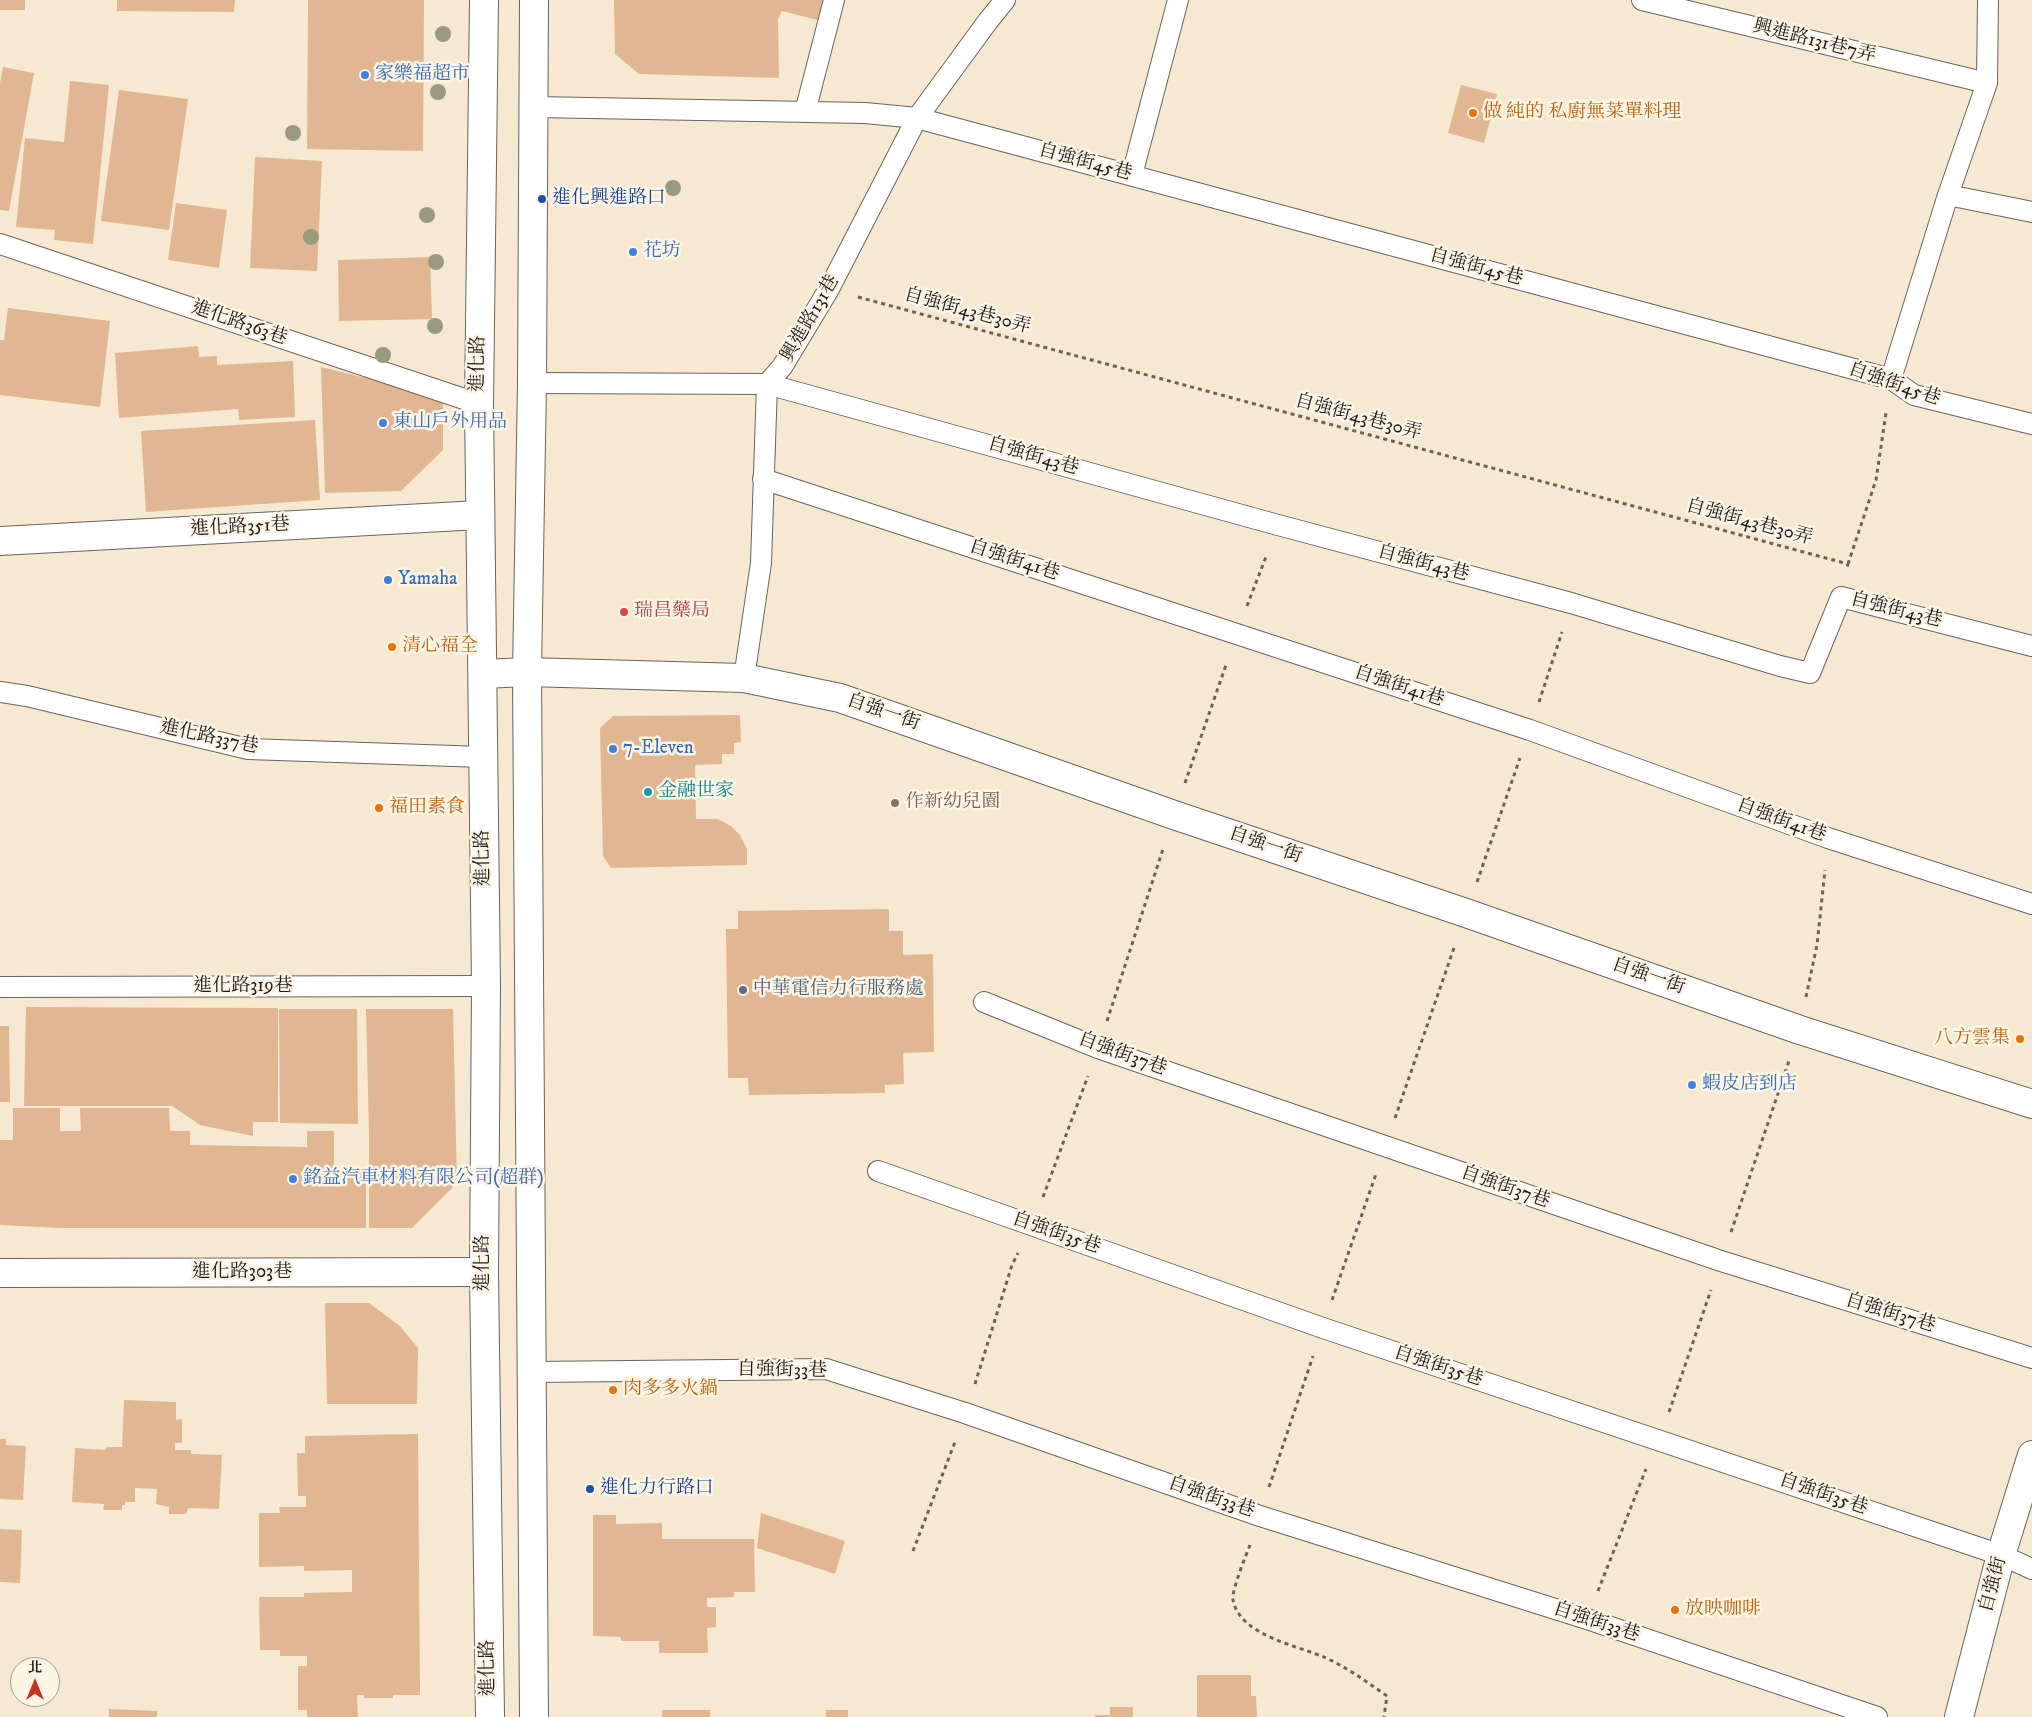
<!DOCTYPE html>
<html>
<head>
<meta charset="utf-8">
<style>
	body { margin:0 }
	#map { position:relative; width:2032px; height:1717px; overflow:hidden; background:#f7e9d1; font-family:"IM FELL DW Pica","Noto Serif TC",serif }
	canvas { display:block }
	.north { position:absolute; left:10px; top:1657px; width:50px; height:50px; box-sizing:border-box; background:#fcf5e5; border:1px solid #a29e95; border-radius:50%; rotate:0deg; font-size:14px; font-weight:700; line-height:20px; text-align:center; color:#1c1c1c }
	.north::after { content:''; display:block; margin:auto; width:18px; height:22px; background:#c8321e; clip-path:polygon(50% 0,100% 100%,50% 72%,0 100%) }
</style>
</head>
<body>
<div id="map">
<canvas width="2032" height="1717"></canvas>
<div class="north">北</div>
</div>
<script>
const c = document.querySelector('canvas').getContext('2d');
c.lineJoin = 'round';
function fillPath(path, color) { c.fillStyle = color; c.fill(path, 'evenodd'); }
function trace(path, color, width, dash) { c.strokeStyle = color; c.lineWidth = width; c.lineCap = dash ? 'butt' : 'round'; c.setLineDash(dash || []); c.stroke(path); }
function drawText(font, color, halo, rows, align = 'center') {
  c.font = font + ' "IM FELL DW Pica","Noto Serif TC",serif'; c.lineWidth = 5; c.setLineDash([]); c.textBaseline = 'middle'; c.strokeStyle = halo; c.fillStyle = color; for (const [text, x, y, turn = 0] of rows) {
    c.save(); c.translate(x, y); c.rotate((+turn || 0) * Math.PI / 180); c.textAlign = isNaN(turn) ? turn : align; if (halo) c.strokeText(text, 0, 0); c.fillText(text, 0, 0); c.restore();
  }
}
fillPath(new Path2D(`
	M0,0h25v10h-25z
	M117,0h118l-1,12 -117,-1z
	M308,0h116l-1,151 -116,-2z
	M614,0h211l-4,21 -39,-10 -4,8 1,59 -140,-4 -24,-20z
	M3,67l31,6 -25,138 -9,-1v-127z
	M70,81l39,4 -16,159 -39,-4 1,-10 -39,-3 9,-89 39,4z
	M1461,85l36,9 -13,49 -36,-10z
	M119,90l69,9 -19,131 -68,-9z
	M255,157l67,4 -5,110 -67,-3z
	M176,203l51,7 -8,58 -51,-8z
	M430,257l2,62 -93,2 -1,-61z
	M8,308l102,13 -10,86 -100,-12v-55h4z
	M198,346l1,11 18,-1v9l76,-4 2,56 -56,3 -1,-11 -119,9 -4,-65z
	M321,367l122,30v53l-42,41 -76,2z
	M315,420l5,80 -174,12 -5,-81z
	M740,715l1,27 -7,1v11h-12v10l-27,1 1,54h22l13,7 9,9 7,14v16l-136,3 -8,-12 -3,-128 13,-12z
	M889,909v22h14v24l30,-1 1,98 -31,1 1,31 -19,1v8l-136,2 -1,-17h-20l-2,-149h12v-18z
	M26,1007l252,1v114h-25v14l-53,-11 -28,-19h-148z
	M279,1009h78l1,115 -78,-1z
	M366,1009h87l4,174 -45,45h-43v-95z
	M0,1026h9l1,76h-10z
	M13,1108h47v23h21l-1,-23h89l1,23h20v14l117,2v-16h27v40h32v57h-306l-60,-3v-85h13z
	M325,1303h44l31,23 18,22 -1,56h-90z
	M124,1400l52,2v18l6,-1v24h-7v7h16v4l31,1 -3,54 -31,-1 -2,6h-17v-7l-13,-3 1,-15 -22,-1v14h-10v3h-3v5h-19l1,-6 -32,-2 3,-54 30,2 2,-3h15z
	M418,1434l2,261h-27v3h-29v-3h-7l1,22h-51v-7h-9v-44h9v-10h-27v-6h-20l-1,-53h45v-4l48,-1v-22l-48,1v-5l-45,1v-54h21l-1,-6h27v-11h-8l-1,-43h8v-17z
	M0,1439h6v6l20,1 -3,54 -23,-1z
	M761,1513l84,28 -10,33 -78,-26z
	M593,1515h23v9l46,-1v16h92l1,53h-21v5l-27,1v9h9v20l-9,1 1,25h-49v-12h-38v-4l-28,-1z
	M0,1529l22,1 -2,53 -20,-1z
	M1197,1675h54v21h5l1,21h-60z
	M1110,1707h23v10h-38v-2h15z
	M109,1709l48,2v6h-48z
	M662,1710h48v7h-48z
	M826,1710h22v7h-22z`), '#e1b692');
const service = new Path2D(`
	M1642,0l345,83
	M534,107l331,6 52,5 974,261 23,16 118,29
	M805,112l29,-112
	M1132,175l46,-175
	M1948,195l84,17
	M0,244l479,160
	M1891,379l57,-184 39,-112 1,-83
	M532,383l235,1 511,141 293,78 209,63 30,7 31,-76 191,49
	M763,479l767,251 298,108 204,66
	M744,678l17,-115 6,-179 15,-17 47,-78 88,-171 71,-97 17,-21
	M0,692l27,4 221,53 235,8
	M0,987l486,-1
	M984,1002l114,46 623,213 311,97
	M878,1171l445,157 678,227 31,14
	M531,1372l295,-3 139,44 295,103 327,103 290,98`);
const minor = new Path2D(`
	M0,541l480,-26
	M483,674l44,-2 217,6 96,20 334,117 292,98 334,117 232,74
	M0,1273l484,-1
	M1959,1717l42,-162 31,-100`);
const primary = new Path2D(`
	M484,0l-5,404 7,582 -2,286 6,445
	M534,1717l-7,-1045 5,-289 2,-383`);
trace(service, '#69645b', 22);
trace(minor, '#69645b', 30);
trace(primary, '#69645b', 30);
trace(new Path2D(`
	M858,297l990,267 -1,3
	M1848,564l28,-84 10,-67
	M1247,606l20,-52
	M1539,702l23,-70
	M1185,783l42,-121
	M1477,882l43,-124
	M1806,997l11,-52 8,-75
	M1107,1021l57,-175
	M1395,1118l60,-173
	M1043,1197l45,-121
	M1731,1232l58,-171
	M1332,1300l44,-126
	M975,1384l37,-119 6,-12
	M1669,1412l42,-122
	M1269,1487l44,-131
	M1250,1545c-4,10 -19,47 -17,55 7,36 64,45 93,58 22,10 41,24 61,38l-3,21
	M913,1551l42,-109
	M1598,1591l48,-122`), '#69645b', 3, [4, 4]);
trace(service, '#fff', 20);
trace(minor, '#fff', 28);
trace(primary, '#fff', 28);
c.fillStyle = '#98997d';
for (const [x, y] of [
	[443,34],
	[438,92],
	[293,133],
	[673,188],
	[427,215],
	[311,237],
	[436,262],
	[435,326],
	[383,355]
]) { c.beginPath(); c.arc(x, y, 8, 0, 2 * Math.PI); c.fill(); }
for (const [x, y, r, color] of [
	[365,75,5,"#3f7fe0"],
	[1473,113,5,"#e8710a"],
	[542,199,5,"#1a4fb4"],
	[633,252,5,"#3f7fe0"],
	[383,423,5,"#3f7fe0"],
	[388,580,5,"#3f7fe0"],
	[624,612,5,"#e0444e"],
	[392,647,5,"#e8710a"],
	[613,749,5,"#3f7fe0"],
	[648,792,5,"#0f9aa8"],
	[895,803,5,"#8d6e63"],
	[379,808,5,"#e8710a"],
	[743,990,5,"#5c6f8a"],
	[2020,1039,5,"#e8710a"],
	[1692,1085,5,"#3f7fe0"],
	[293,1179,5,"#3f7fe0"],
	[613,1390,5,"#e8710a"],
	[590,1489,5,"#1a4fb4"],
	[1675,1610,5,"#e8710a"]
]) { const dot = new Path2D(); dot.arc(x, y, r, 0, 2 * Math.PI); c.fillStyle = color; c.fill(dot); trace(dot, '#fcf5e5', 2); }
drawText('19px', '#1c1c1c', '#fcf5e5', [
	["興進路131巷7弄",1814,42,14],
	["自強街45巷",1085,163,15],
	["自強街45巷",1476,268,15],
	["自強街43巷30弄",967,312,15],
	["興進路131巷",811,319,-60],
	["進化路363巷",239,324,19],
	["進化路",479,364,-89],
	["自強街45巷",1894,385,19],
	["自強街43巷30弄",1358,418,15],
	["自強街43巷",1033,457,16],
	["自強街43巷30弄",1749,523,15],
	["進化路351巷",240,528,-3],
	["自強街41巷",1014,561,18],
	["自強街43巷",1423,564,15],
	["自強街43巷",1896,611,14],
	["自強街41巷",1399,687,18],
	["自強一街",883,713,19],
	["進化路337巷",209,738,12],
	["自強街41巷",1781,821,20],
	["自強一街",1265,846,19],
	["進化路",484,858,-91],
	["自強一街",1648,977,19],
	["進化路319巷",243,987],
	["自強街37巷",1122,1055,20],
	["自強街37巷",1505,1188,19],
	["自強街35巷",1056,1234,19],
	["進化路",484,1263,-90],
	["進化路303巷",242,1273],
	["自強街37巷",1890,1314,17],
	["自強街35巷",1438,1367,18],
	["自強街33巷",782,1371,1],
	["自強街35巷",1823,1495,19],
	["自強街33巷",1211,1498,19],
	["自強街",1994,1585,-75],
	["自強街33巷",1596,1623,18],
	["進化路",489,1668,-91]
]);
drawText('19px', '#366cbe', '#fcf5e5', [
	["家樂福超市",375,75],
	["花坊",643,252],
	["東山戶外用品",393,423],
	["Yamaha",398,580],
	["7-Eleven",623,749],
	["蝦皮店到店",1702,1085],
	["銘益汽車材料有限公司(超群)",303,1179]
], 'left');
drawText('19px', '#c56008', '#fcf5e5', [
	["做 純的 私廚無菜單料理",1483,113],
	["清心福全",402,647],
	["福田素食",389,808],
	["八方雲集",2010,1039,"right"],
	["肉多多火鍋",623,1390],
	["放映咖啡",1685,1610]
], 'left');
drawText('19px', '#164399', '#fcf5e5', [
	["進化興進路口",552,199],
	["進化力行路口",600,1489]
], 'left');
drawText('19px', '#be3a42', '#fcf5e5', [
	["瑞昌藥局",634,612]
], 'left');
drawText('19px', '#0d838f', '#fcf5e5', [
	["金融世家",658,792]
], 'left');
drawText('19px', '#785e54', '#fcf5e5', [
	["作新幼兒園",905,803]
], 'left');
drawText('19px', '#4e5e75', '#fcf5e5', [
	["中華電信力行服務處",753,990]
], 'left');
</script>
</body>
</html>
